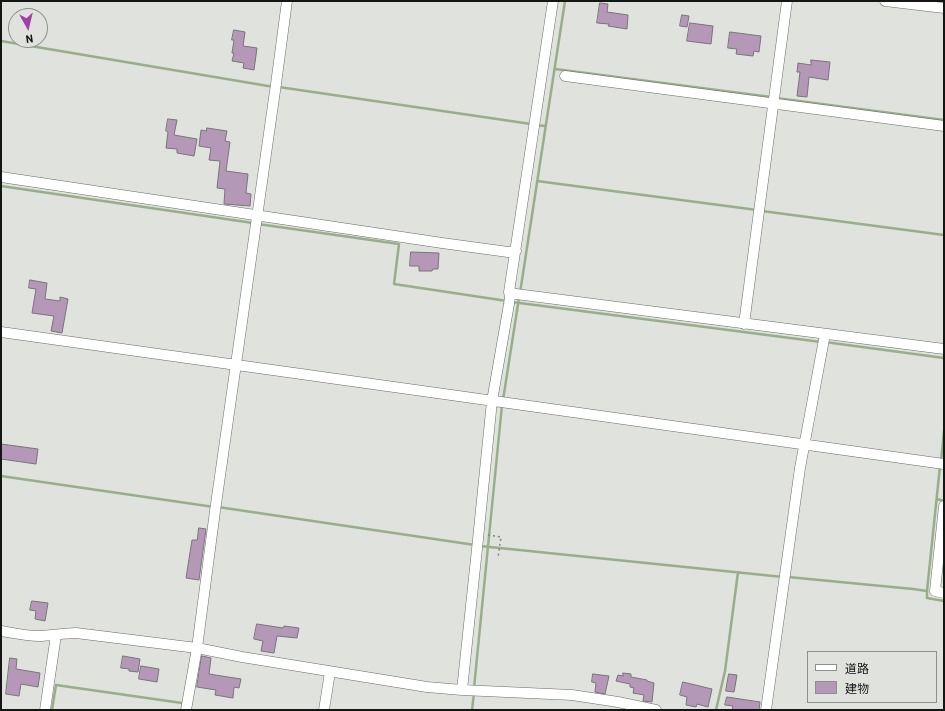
<!DOCTYPE html>
<html>
<head>
<meta charset="utf-8">
<style>
	body { margin:0 }
	#map { position:relative; width:945px; height:711px; overflow:hidden; background:#dfe2dd; font-family:Barlow,"Noto Sans JP",sans-serif }
	canvas { display:block }
	.frame { position:absolute; inset:0; border:2px solid #141614; pointer-events:none }
	.legend { position:absolute; left:807px; top:651px; width:130px; height:52px; box-sizing:border-box; background:#dfe2dd; border:1px solid #8e908d; margin:0; padding:5px 7px; list-style:none; font-size:12px; color:#141614 }
	.legend li { display:flex; align-items:center; gap:8px; height:20px }
	.legend b { width:20px; border:1px solid #8e908d }
	.north { position:absolute; left:8px; top:8px; width:40px; height:40px; box-sizing:border-box; background:#dfe2dd; border:1px solid #8e908d; border-radius:50%; rotate:172deg; font-size:11px; font-weight:700; line-height:16px; text-align:center; color:#141614 }
	.north::after { content:''; display:block; margin:auto; width:14px; height:18px; background:#a040a8; clip-path:polygon(50% 0,100% 100%,50% 72%,0 100%) }
</style>
</head>
<body>
<div id="map">
<canvas width="945" height="711"></canvas>
<div class="frame"></div>
<ul class="legend">
<li><b style="height:5px;background:#fff"></b>道路</li>
<li><b style="height:11px;background:#b597b7"></b>建物</li>
</ul>
<div class="north">N</div>
</div>
<script>
const c = document.querySelector('canvas').getContext('2d');
c.lineJoin = 'round';
function trace(path, color, width, dash) { c.strokeStyle = color; c.lineWidth = width; c.lineCap = dash ? 'butt' : 'round'; c.setLineDash(dash || []); c.stroke(path); }
function fillPath(path, color) { c.fillStyle = color; c.fill(path, 'evenodd'); }
trace(new Path2D(`
	M1,41l273,46
	M555,69l216,28
	M279,87l252,37
	M776,98l168,22
	M536,125l9,1
	M537,181l220,29
	M1,186l252,37
	M762,211l182,24
	M258,224l141,20 -5,40 113,17
	M520,293l45,-292
	M512,302l309,40
	M825,342l119,16
	M503,400l16,-102
	M941,461l3,-30
	M940,466l-13,125v7l17,3
	M1,476l213,31
	M937,499l7,2
	M218,507l257,38
	M480,546l303,31
	M788,577l125,12 14,2
	M474,688l28,-283
	M52,710l4,-25 126,18
	M472,710l2,-17
	M716,710l9,-39 13,-99`), '#98ae8b', 2.5);
const building = new Path2D(`
	M600,3l8,1 -1,8 21,3 -1,14 -19,-3 1,-2 -12,-1z
	M682,15l7,1 -2,11 -7,-1z
	M690,23l23,3 -2,18 -24,-3z
	M234,30l11,2 -2,14 14,2 -3,22 -11,-2 1,-5 -12,-2 2,-8h-2l2,-13h-2z
	M730,32l31,4 -2,16 -5,-1 -1,5 -17,-2 1,-5 -9,-1z
	M811,60l19,2 -2,18 -19,-3 -2,20 -10,-1 3,-24h-3l1,-9 13,2z
	M168,119l9,1 -3,15 23,4 -3,17 -17,-3v-4l-11,-1 2,-16 -2,-1z
	M207,128l20,3 -2,10 5,1 -4,29 22,3 -2,19 5,1 -1,12 -26,-2 1,-15 -8,-1 3,-27 -11,-1 2,-12 -12,-2 2,-16 5,1z
	M411,252l28,1 -1,16h-5l-1,2h-13v-5h-9z
	M30,280l17,3 -2,16 15,2v-4l8,2 -6,34 -11,-2 3,-15 -22,-3 4,-24 -7,-1z
	M1,444l37,5 -2,15 -35,-5z
	M199,528l7,1 -7,51 -13,-2 6,-38h5z
	M32,601l16,2 -3,18 -10,-2 1,-8 -6,-1z
	M257,624l26,4 1,-2 15,2 -2,10 -20,-2 -3,17 -13,-2 2,-10 -9,-2z
	M123,656l17,3 -2,13 -9,-1v-2l-8,-1z
	M202,656l9,2 -2,16 32,5 -2,9 -5,-1 -1,11 -18,-3 1,-5 -19,-3z
	M10,658l7,1 -1,10 24,4 -2,14 -17,-3 -2,12 -13,-2z
	M141,666l18,3 -2,13 -18,-3z
	M623,673l8,1v3l16,3v1l7,2 -2,19 -9,-1 1,-6 -11,-2 1,-5 -4,-1v-3l-14,-3 2,-6 5,1z
	M593,674l16,2 -4,18 -10,-2 1,-9 -4,-1z
	M729,674l8,1 -3,17 -8,-1z
	M683,682l29,7 -4,18 -11,-3 -1,3 -10,-2 1,-8 -7,-2z
	M727,697l33,5 -1,8h-27l1,-4 -8,-1z`);
fillPath(building, '#b597b7');
trace(building, '#787579', 1);
const minor = new Path2D(`
	M885,1l59,7
	M565,76l379,50
	M1,177l441,66 66,9 8,-1
	M509,292l7,2 428,55
	M744,324l43,-323
	M1,332l943,132
	M944,506l-9,85 9,2
	M1,631c12,2 25,5 38,5 12,0 24,-3 37,-3l121,15 45,9 185,30 35,3 110,5 46,7 38,8
	M462,690l15,-141 15,-148 17,-97 1,-7 -1,-5 44,-291
	M45,710l11,-75
	M186,710l11,-62 18,-137 61,-427 11,-83
	M324,710l6,-38
	M766,710l34,-242 25,-134`);
trace(minor, '#686b67', 11);
trace(new Path2D(`
	M488,535l13,2 -3,21`), '#80837f', 1.5, [2, 3]);
trace(minor, '#fff', 10);
</script>
</body>
</html>
